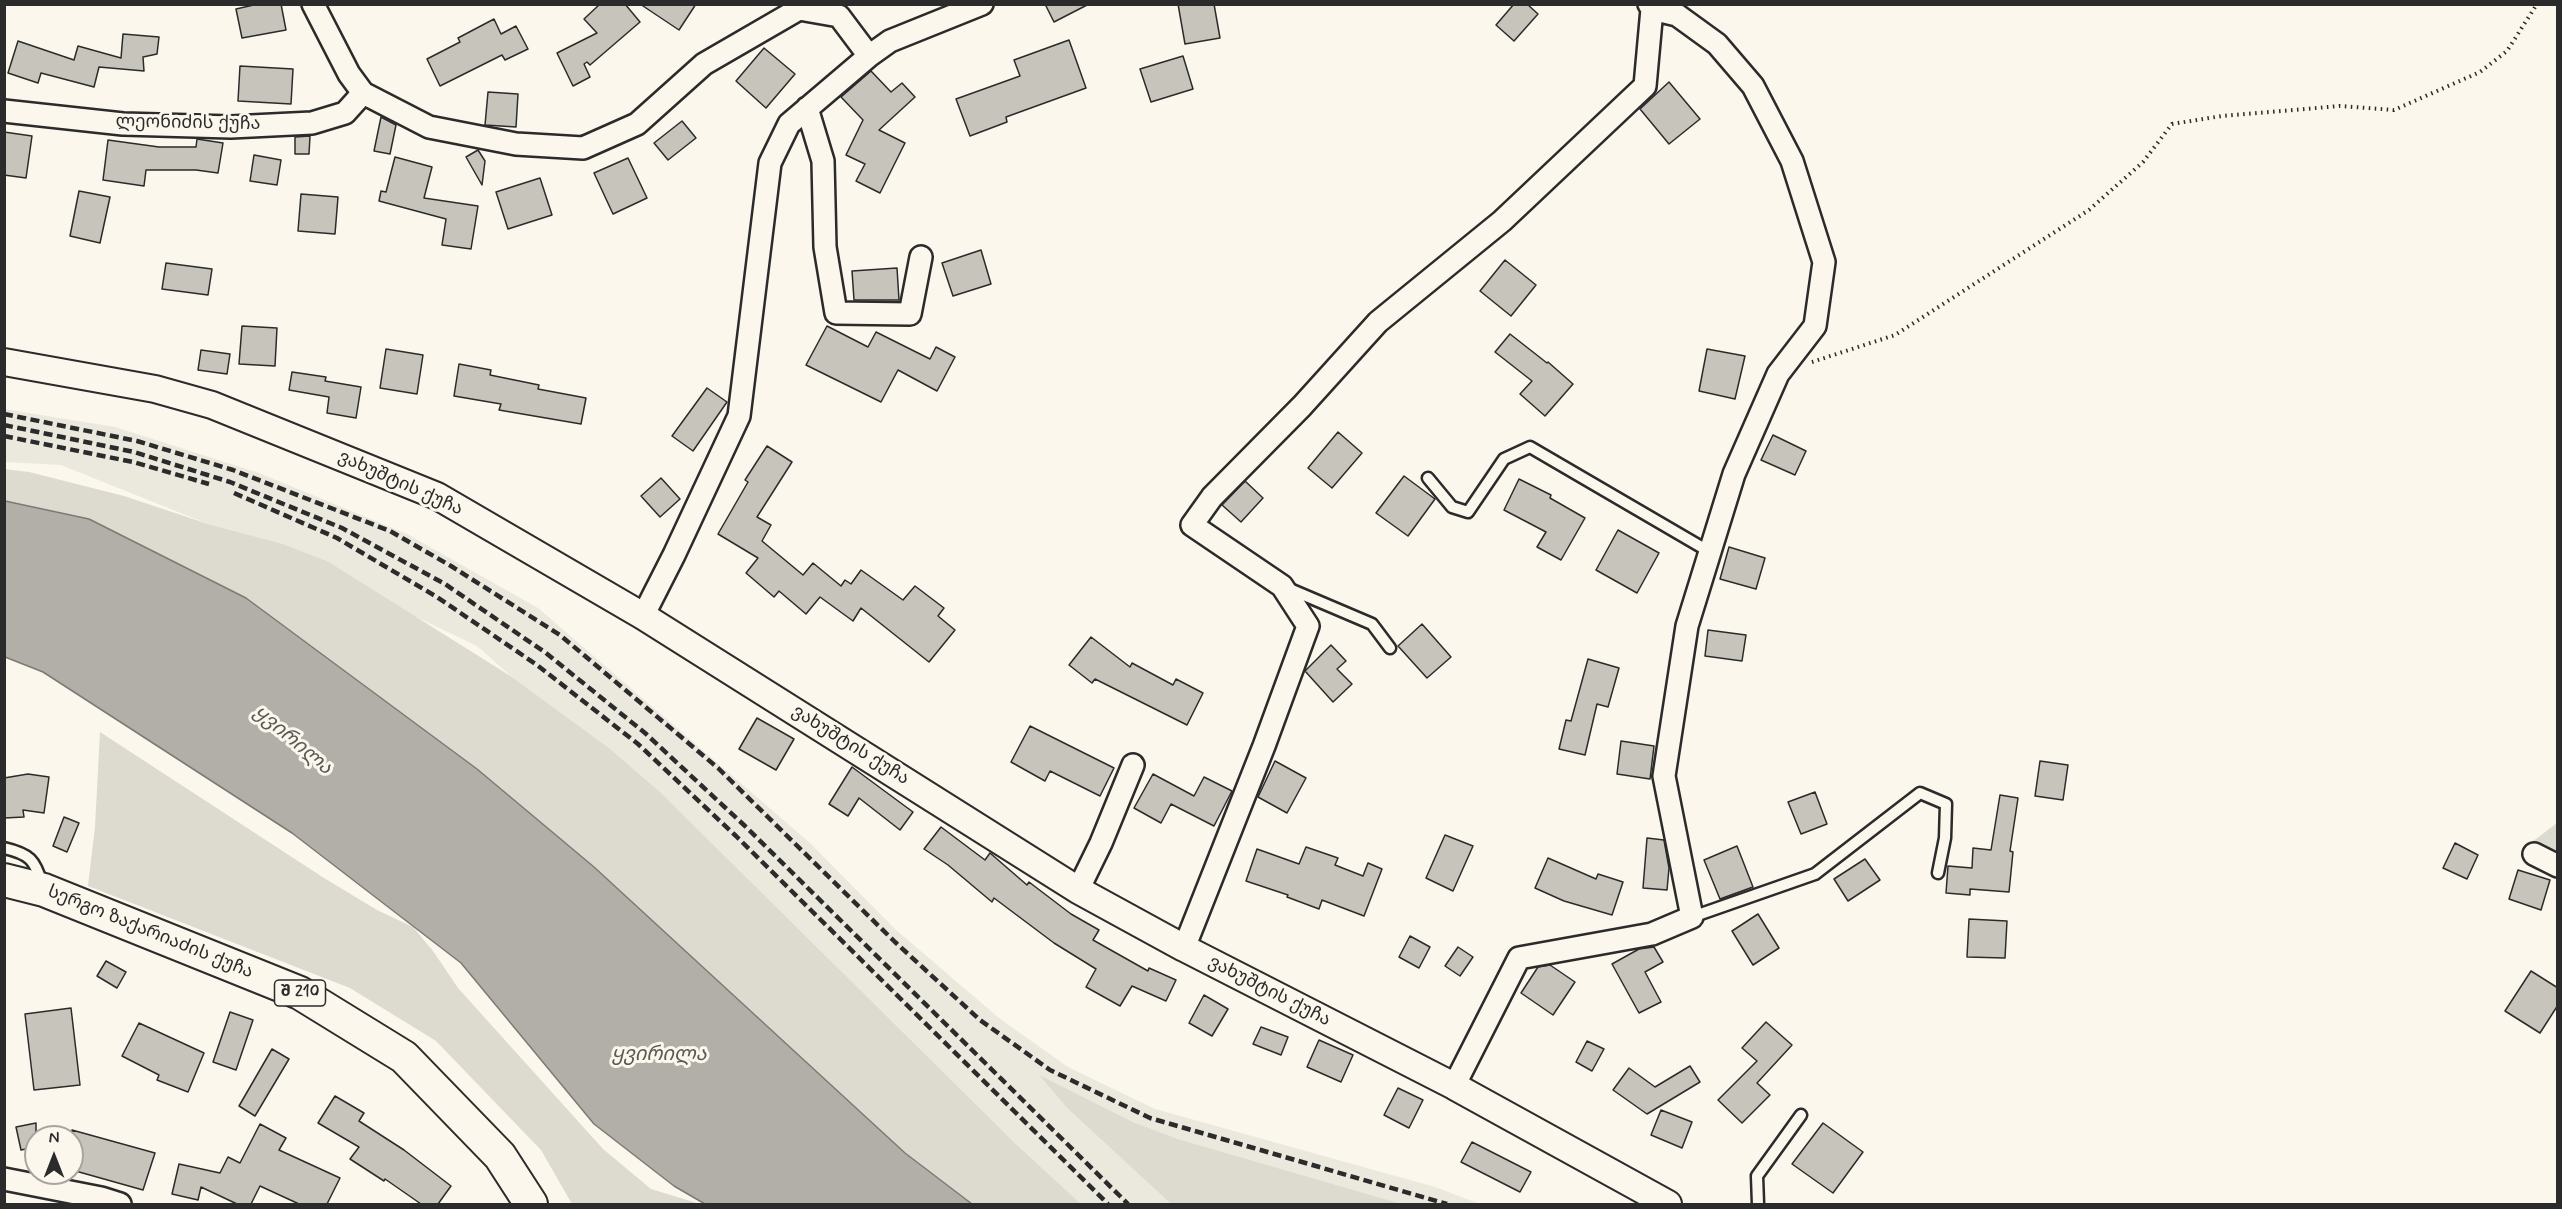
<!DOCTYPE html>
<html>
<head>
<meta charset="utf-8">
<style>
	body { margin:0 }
	#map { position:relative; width:2562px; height:1209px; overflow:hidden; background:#fbf7ec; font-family:Mynerve,sans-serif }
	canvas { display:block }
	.frame { position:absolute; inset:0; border:6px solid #2b2b2b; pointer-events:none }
	.north { position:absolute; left:24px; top:1125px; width:60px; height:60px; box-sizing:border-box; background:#fbf7ec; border:2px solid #a8a59f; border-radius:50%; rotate:0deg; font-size:16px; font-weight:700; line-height:24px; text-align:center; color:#2b2b2b }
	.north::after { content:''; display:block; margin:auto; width:21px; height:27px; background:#2b2b2b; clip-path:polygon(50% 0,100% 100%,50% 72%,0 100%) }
</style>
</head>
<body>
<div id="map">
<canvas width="2562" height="1209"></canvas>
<div class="frame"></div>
<div class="north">N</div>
</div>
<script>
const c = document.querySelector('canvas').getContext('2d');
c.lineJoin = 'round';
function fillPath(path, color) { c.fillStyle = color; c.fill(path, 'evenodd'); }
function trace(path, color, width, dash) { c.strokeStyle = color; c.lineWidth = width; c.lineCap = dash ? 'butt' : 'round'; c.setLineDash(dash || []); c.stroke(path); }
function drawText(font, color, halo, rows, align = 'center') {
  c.font = font + ' Mynerve,"Noto Sans Georgian",sans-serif'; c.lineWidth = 6; c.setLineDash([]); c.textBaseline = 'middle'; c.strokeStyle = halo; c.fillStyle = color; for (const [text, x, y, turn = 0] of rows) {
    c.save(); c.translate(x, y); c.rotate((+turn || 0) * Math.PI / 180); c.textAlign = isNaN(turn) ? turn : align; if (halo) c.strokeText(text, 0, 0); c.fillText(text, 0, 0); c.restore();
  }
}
fillPath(new Path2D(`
	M4,409l111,18 144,46 148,61 131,74 272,235 85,86 104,89 69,49 87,42 280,78 45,17h-78l-155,-45 -69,-20 -45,-17 -93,-46 27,32 104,96h-90l-65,-60 -357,-353 -50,-43 -97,-71 -35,-31 -71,-34 -79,-51 -44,-17 -75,-20 -147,-59 -56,-3z`), '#ebe8de');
fillPath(new Path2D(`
	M4,469l25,3 95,24 84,28 75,20 44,17 185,116 97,71 50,43 357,353 65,60h-109l-67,-51 -311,-286 -505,-348 -84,-18z
	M100,732l224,146 53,32 36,17 20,24 25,37 145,161 48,40 49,15h-128l-31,-54 -105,-109 -86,-53 -262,-102 7,-59z
	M2557,823v36l-29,-14z
	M1039,1075l94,47 45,17 224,65h-231l-104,-96z`), '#dddad0');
const water = new Path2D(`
	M5,501l84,18 157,79 231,171 117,98 311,286 67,51h-267l-31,-18 -80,-62 -133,-161 -169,-130 -249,-161 -38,-15z`);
fillPath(water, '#b1afa7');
trace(water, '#7b7a75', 1.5);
const building = new Path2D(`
	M258,4h23l5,26 -44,8 -6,-29z
	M600,4h25l15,18 -50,43 -3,-3 -3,2 6,13 -17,9 -16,-33 40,-20 -13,-14z
	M640,4h56l-17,26z
	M1045,4h44l-35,18z
	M1178,4h36l6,34 -35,6z
	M1514,4h13l11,10 -24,27 -18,-16z
	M494,19l7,15 15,-8 12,23 -23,11 -3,-5 -62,31 -13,-27 33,-17 -2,-4z
	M123,34l36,3 -2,17 -14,3 1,14 -45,-4 -5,20 -53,-14 -3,10 -30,-10 10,-32 56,19 4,-14 43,12z
	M1069,40l17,48 -80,29 1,5 -37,14 -14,-37 64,-23 -6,-16z
	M764,48l31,26 -29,34 -30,-27z
	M1183,56l10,33 -42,13 -11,-33z
	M240,66l53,3 -2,35 -53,-3z
	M871,71l20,21 11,-9 13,14 -36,33 26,13 -25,50 -24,-12 9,-17 -19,-9 17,-35 -22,-23z
	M1669,82l31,37 -31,25 -29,-35z
	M488,92l30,2 -2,33 -31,-2z
	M381,117l15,8 -6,29 -16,-3z
	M682,121l14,17 -28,22 -14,-17z
	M4,132l28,4 -6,42 -22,-3z
	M310,136l-1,18h-14v-17z
	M197,139l26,4 -5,30 -22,-3h-50l-2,16 -41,-6 5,-40 51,7h37z
	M478,150l7,11 -3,24 -16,-28z
	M254,155l27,5 -4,25 -27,-4z
	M395,157l37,10 -8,31 54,8 -7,43 -29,-4 4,-26 -67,-18 2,-10 5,1z
	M628,158l19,40 -34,16 -19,-41z
	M540,178l12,37 -44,14 -12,-37z
	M79,191l31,6 -10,46 -30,-7z
	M301,194l37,3 -3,37 -37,-3z
	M981,250l10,34 -38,12 -11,-33z
	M1505,260l31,25 -25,31 -31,-25z
	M166,263l46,6 -4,26 -46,-6z
	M897,268l2,32h-45l-2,-29z
	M242,326l35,2 -2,38 -36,-2z
	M827,326l41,21 8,-15 54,27 6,-12 19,10 -18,34 -39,-21 -17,32 -75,-37z
	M1510,334l37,29 1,-1 25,22 -28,32 -25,-22 12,-13 -37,-29z
	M386,349l37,6 -6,39 -37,-6z
	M1707,349l38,7 -10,43 -36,-8z
	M201,350l29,4 -3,20 -29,-4z
	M459,364l32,6 -1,5 49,10 -1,4 48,9 -5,26 -82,-14 2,-6 -47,-8z
	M292,372l34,5 -1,4 36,6 -5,31 -29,-5 2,-16 -40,-7z
	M707,388l20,14 -34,49 -21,-15z
	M1338,432l24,21 -30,35 -24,-20z
	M1773,435l33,16 -11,24 -34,-15z
	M767,446l25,16 -35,55 14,8 -9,16 41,34 10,-12 28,23 4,-6 6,4 10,-14 42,30 12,-14 29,22 -6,8 17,14 -26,32 -68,-54 -8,13 -33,-24 -14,17 -27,-23 -5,6 -28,-24 12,-15 -40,-24 30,-52 -3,-2z
	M1404,476l31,23 -27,37 -32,-23z
	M661,478l19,21 -20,18 -19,-21z
	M1519,479l32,16 -1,3 35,20 -24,42 -24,-13 9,-15 -42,-22z
	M1245,481l18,17 -22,24 -19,-17z
	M1618,530l41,23 -22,40 -41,-23z
	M1729,547l36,11 -9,31 -36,-10z
	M1422,624l29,33 -24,21 -29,-32z
	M1708,630l38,5 -4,26 -37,-5z
	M1091,637l39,30 2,-4 41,22 3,-6 27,14 -16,32 -92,-46 -3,4 -23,-18z
	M1331,645l15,16 -9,8 15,15 -19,18 -28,-31z
	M1588,659l31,9 -11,39 -11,-3 -12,51 -26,-6 7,-29 5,1z
	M757,718l37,21 -18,31 -37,-21z
	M1030,726l84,42 -14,28 -50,-25 -5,10 -34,-19z
	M1621,741l33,5 -4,33 -33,-5z
	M1275,761l31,17 -19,35 -29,-16z
	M2040,761l28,4 -5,35 -28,-4z
	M852,767l61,45 -13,18 -41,-32 -11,18 -19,-12z
	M28,774l21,3 -5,36 -21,-3 1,7 -20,1v-40z
	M1153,774l41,22 10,-19 28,14 -18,35 -43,-22 -10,19 -27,-15z
	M1815,792l12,32 -26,10 -13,-32z
	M2000,795l18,3 -8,53 3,1 -4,40 -39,-3v6l-24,-2 2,-27 24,2 1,-20 18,2z
	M64,817l15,6 -12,29 -14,-6z
	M941,827l44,33 5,-7 37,32 2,-3 42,32 28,16 -6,10 55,31 1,-3 27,12 -10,21 -34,-15 -12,20 -34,-19 10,-18 -42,-26 -60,-45 -2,4 -44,-37 -24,-16z
	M1445,835l28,11 -20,45 -27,-13z
	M1647,838l17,2 5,28 -2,22 -24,-2z
	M2455,843l23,12 -11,24 -24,-11z
	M1737,846l16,41 -33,12 -16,-39z
	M1306,847l32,11 -3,7 28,11 5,-13 14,6 -18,47 -42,-16 -3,9 -32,-12 1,-2 -42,-14 11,-32 42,15z
	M1548,858l48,21 2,-5 25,8 -11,33 -48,-14 -29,-13z
	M1865,859l15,21 -32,21 -14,-22z
	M2518,870l32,10 -9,30 -32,-11z
	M1758,914l21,34 -26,17 -21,-34z
	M1969,919l38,2 -2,37 -38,-1z
	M1410,936l20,11 -11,21 -20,-11z
	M1458,947l15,10 -13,19 -15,-10z
	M1654,947l9,15 -18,10 16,30 -22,11 -27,-49 27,-15z
	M106,961l20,11 -9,16 -20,-12z
	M1550,965l25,17 -22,33 -32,-22 17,-26z
	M2531,971l27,17v17l-18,28 -35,-22z
	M1204,995l24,14 -16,27 -23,-13z
	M71,1008l9,77 -46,5 -9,-76z
	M230,1012l23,8 -17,50 -23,-8z
	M1766,1022l26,23 -35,38 13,12 -28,28 -24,-23 39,-39 -15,-13z
	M139,1023l65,30 -16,39 -31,-12 2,-5 -37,-19z
	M1261,1027l27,10 -7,18 -28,-11z
	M1319,1040l34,15 -12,27 -34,-15z
	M1587,1041l17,8 -12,22 -16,-9z
	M272,1049l17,10 -34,57 -16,-10z
	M1690,1066l10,16 -53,32 -34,-24 16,-22 26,19z
	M1398,1088l25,12 -14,28 -25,-13z
	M335,1096l29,17 -5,8 45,29 47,36 -13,18h-17l-36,-25 -1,2 -34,-22 9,-12 -41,-24z
	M1661,1110l31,12 -10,26 -31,-13z
	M36,1123v24l-15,3 -5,-23z
	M1823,1123l40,29 -30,41 -41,-29z
	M260,1124l26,14 -7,12 61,28 -13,26h-28l-39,-18 -9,18h-14l-36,-17 -3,13 -26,-6 7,-30 41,9 8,-16 12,6z
	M72,1130l83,23 -12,37 -71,-20z
	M1472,1142l59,30 -11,20 -59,-30z`);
fillPath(building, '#c7c4bc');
trace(building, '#2b2b2b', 1.5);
const service = new Path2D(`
	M1428,478l24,29 16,5 36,-53 26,-12 180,105
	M1285,587l87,37 18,24
	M4,848c26,6 31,12 38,36
	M1692,917l123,-43 105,-81 26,11 -1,34 -7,35
	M1758,1204l-1,-28 44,-61`);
const minor = new Path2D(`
	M313,4l36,70 14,19 66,34 87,17 67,4 54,-24 67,-60 95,-55 40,7 30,40
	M807,108l16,53 2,86 11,66 74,1 11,-57
	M4,111l119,13 108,3 81,-4 33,-10 18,-20
	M643,616l31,-61 65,-139 31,-253 19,-39 80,-68 21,-15 92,-37
	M2534,854l24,12
	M1078,890l23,-47 32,-78
	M1184,948l80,-202 44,-120 -26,-40 -90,-61 20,-28 90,-91 76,-84 124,-101 143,-135 7,-77 -3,-5
	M1454,1086l65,-128 133,-24 40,-17 -28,-141 23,-150 47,-152 44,-100 37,-48 9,-64 -32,-101 -39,-75 -36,-42 -40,-29 -25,-6
	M4,1179l97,19 19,6`);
const tertiary = new Path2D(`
	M4,362l151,27 57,16 225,91 206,120 435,274 106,58 270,138 214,118`);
const primary = new Path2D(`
	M4,880l40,10 256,103 104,64 96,99 31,48`);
trace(service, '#2b2b2b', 15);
trace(minor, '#2b2b2b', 26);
trace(tertiary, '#2b2b2b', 30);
trace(primary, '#2b2b2b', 36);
trace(new Path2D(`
	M1812,362l83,-27 194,-125 54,-48 29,-38 50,-8 118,-10 54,4 86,-38 27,-21 30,-47`), '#2b2b2b', 4, [1.5, 4.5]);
trace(service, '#fbf7ec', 10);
trace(minor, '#fbf7ec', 21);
trace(tertiary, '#fbf7ec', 26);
trace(primary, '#fbf7ec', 32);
trace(new Path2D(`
	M4,414l133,27 96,29 157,61 61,35 109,69 158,133 177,174 85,78 70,50 100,48 297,86
	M4,425l130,27 96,30 112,46 103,56 101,69 99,80 100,93 383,378
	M4,436l129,26 76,22
	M234,493l103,45 100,59 100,68 101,79 98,92 372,368`), '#2b2b2b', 4.5, [9, 4.5]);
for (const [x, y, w] of [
	[300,993,51]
]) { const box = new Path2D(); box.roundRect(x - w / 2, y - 13, w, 26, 4.5); c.fillStyle = '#fbf7ec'; c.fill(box); trace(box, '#2b2b2b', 1.5); }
drawText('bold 16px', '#2b2b2b', null, [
	["შ 210",300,993]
]);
drawText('18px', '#2b2b2b', '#fbf7ec', [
	["ლეონიძის ქუჩა",188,124,1],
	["ვახუშტის ქუჩა",400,484,24],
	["ვახუშტის ქუჩა",850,746,32],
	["სერგო ზაქარიაძის ქუჩა",150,933,22],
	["ვახუშტის ქუჩა",1269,992,27]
]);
drawText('italic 20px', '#5a5956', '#fbf7ec', [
	["ყვირილა",292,741,40],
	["ყვირილა",659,1056]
]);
</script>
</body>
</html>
